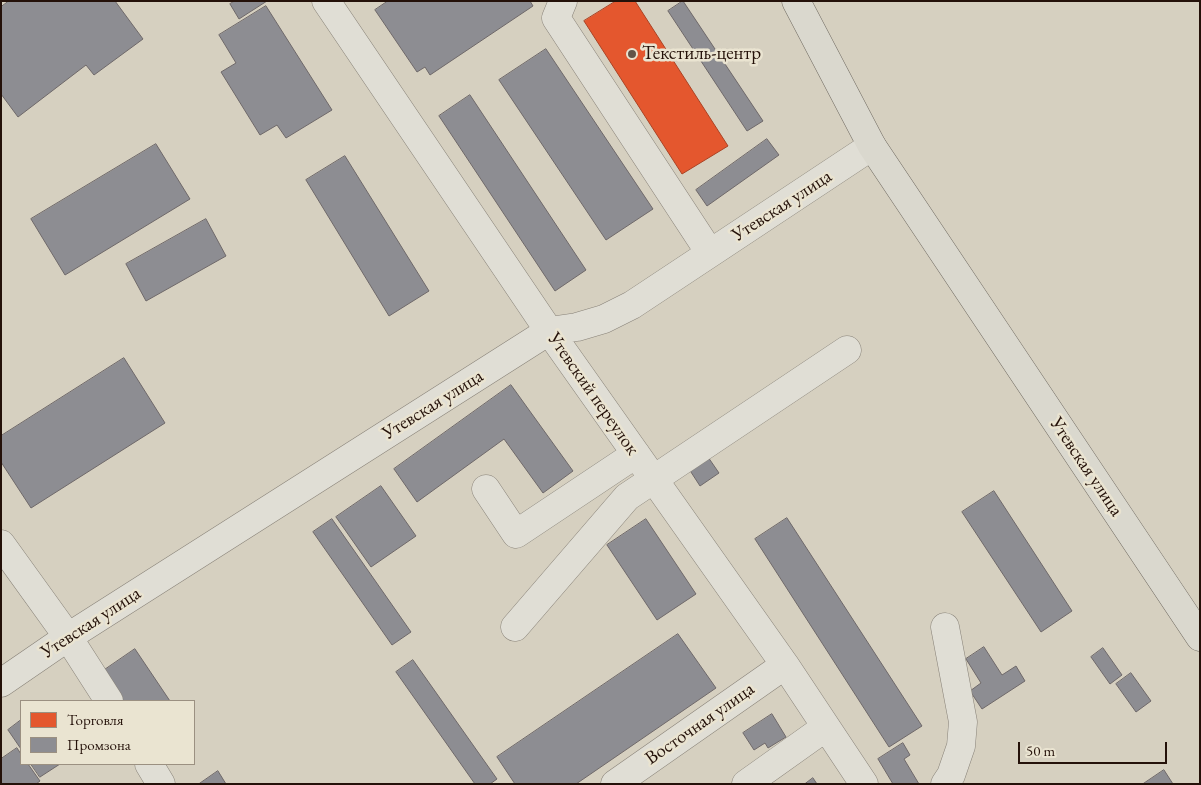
<!DOCTYPE html>
<html>
<head>
<meta charset="utf-8">
<style>
	body { margin:0 }
	#map { position:relative; width:1201px; height:785px; overflow:hidden; background:#d6d0c0; font-family:"EB Garamond",serif }
	canvas { display:block }
	.frame { position:absolute; inset:0; border:2px solid #241109; pointer-events:none }
	.legend { position:absolute; left:20px; top:700px; width:175px; height:65px; box-sizing:border-box; background:#eae4d1; border:1px solid #9b9081; margin:0; padding:6px 9px; list-style:none; font-size:15px; color:#241109 }
	.legend li { display:flex; align-items:center; gap:10px; height:25px }
	.legend b { width:25px; border:1px solid #9b9081 }
	.scale { position:absolute; left:1018px; top:742px; width:149px; height:22px; box-sizing:border-box; border:2px solid #241109; border-top:0; padding-left:6px; font-size:15px; line-height:18px; white-space:nowrap; color:#241109; -webkit-text-stroke:4px #eae4d1; paint-order:stroke }
</style>
</head>
<body>
<div id="map">
<canvas width="1201" height="785"></canvas>
<div class="frame"></div>
<ul class="legend">
<li><b style="height:14px;background:#e4572e"></b>Торговля</li>
<li><b style="height:14px;background:#8d8d92"></b>Промзона</li>
</ul>
<div class="scale">50 m</div>
</div>
<script>
const c = document.querySelector('canvas').getContext('2d');
c.lineJoin = 'round';
function fillPath(path, color) { c.fillStyle = color; c.fill(path, 'evenodd'); }
function trace(path, color, width, dash) { c.strokeStyle = color; c.lineWidth = width; c.lineCap = dash ? 'butt' : 'round'; c.setLineDash(dash || []); c.stroke(path); }
function drawText(font, color, halo, rows, align = 'center') {
  c.font = font + ' "EB Garamond",serif'; c.lineWidth = 5; c.setLineDash([]); c.textBaseline = 'middle'; c.strokeStyle = halo; c.fillStyle = color; for (const [text, x, y, turn = 0] of rows) {
    c.save(); c.translate(x, y); c.rotate((+turn || 0) * Math.PI / 180); c.textAlign = isNaN(turn) ? turn : align; if (halo) c.strokeText(text, 0, 0); c.fillText(text, 0, 0); c.restore();
  }
}
const shops = new Path2D(`
	M616,1h19l93,145 -46,28 -98,-153z`);
fillPath(shops, '#e4572e');
trace(shops, '#aa4223', 1);
const industry = new Path2D(`
	M9,1h106l28,38 -49,36 -8,-10 -68,52 -17,-23v-87z
	M235,1h32l-28,18 -9,-15z
	M388,1h142l3,5 -103,69 -5,-8 -8,5 -42,-62z
	M683,1l80,120 -16,10 -79,-120z
	M266,6l66,104 -46,28 -9,-13 -17,10 -39,-63 15,-9 -17,-28z
	M546,49l107,160 -47,31 -107,-160z
	M470,95l116,175 -31,21 -116,-175z
	M767,139l12,16 -72,51 -11,-16z
	M156,144l34,55 -125,76 -34,-56z
	M345,156l84,135 -40,25 -83,-136z
	M206,219l20,37 -80,45 -20,-37z
	M124,358l41,65 -134,85 -30,-46v-26z
	M511,385l62,86 -30,22 -39,-54 -87,63 -23,-33z
	M708,457l11,16 -19,13 -11,-17z
	M381,486l35,50 -45,31 -35,-50z
	M994,491l78,120 -31,21 -79,-120z
	M787,518l135,208 -33,21 -134,-208z
	M332,519l79,113 -19,13 -79,-113z
	M646,519l50,75 -39,26 -50,-75z
	M678,634l38,54 -140,96h-61l-18,-27z
	M984,647l18,28 14,-9 9,15 -43,28 -12,-18 11,-8 -15,-24z
	M1103,648l19,27 -12,9 -19,-27z
	M135,649l35,52h-47l-20,-30z
	M413,660l84,119 -7,5h-15l-79,-112z
	M1131,673l20,28 -15,11 -20,-28z
	M772,714l14,23 -18,11 -3,-5 -11,7 -11,-17z
	M21,720v29l-13,-19z
	M903,743l7,12 -6,4 15,25h-26l-15,-25z
	M17,748l4,6v10h7l12,17 -4,3h-35v-25z
	M31,764h29l-20,13z
	M1164,770l9,14h-30z
	M218,771l8,13h-27z
	M813,778l4,6h-12z`);
fillPath(industry, '#8d8d92');
trace(industry, '#6e6869', 1);
const minor = new Path2D(`
	M326,1l223,330 236,334 79,119
	M563,1l-7,17 154,235
	M486,489l30,45 120,-80
	M1,544l67,93 41,64
	M515,627l112,-130 220,-147
	M1,683l67,-46 481,-306 28,-4 27,-8 28,-14 240,-159
	M149,764l12,20
	M615,784l170,-119
	M746,784l80,-57
	M945,784l6,-9 10,-29 2,-24 -18,-95`);
const major = new Path2D(`
	M796,1l76,145 328,491`);
trace(minor, '#888278', 29);
trace(major, '#6f6960', 29);
trace(minor, '#e0ded5', 28);
trace(major, '#dad8ce', 28);
for (const [x, y, r, color] of [
	[632,54,5,"#625449"]
]) { const dot = new Path2D(); dot.arc(x, y, r, 0, 2 * Math.PI); c.fillStyle = color; c.fill(dot); trace(dot, '#eae4d1', 2); }
drawText('19px', '#241109', '#eae4d1', [
	["Текстиль-центр",642,54]
], 'left');
drawText('19px', '#241109', '#eae4d1', [
	["Утевская улица",782,206,-33],
	["Утевский переулок",593,394,55],
	["Утевская улица",433,405,-32],
	["Утевская улица",1086,467,56],
	["Утевская улица",91,623,-33],
	["Восточная улица",700,724,-35]
]);
</script>
</body>
</html>
